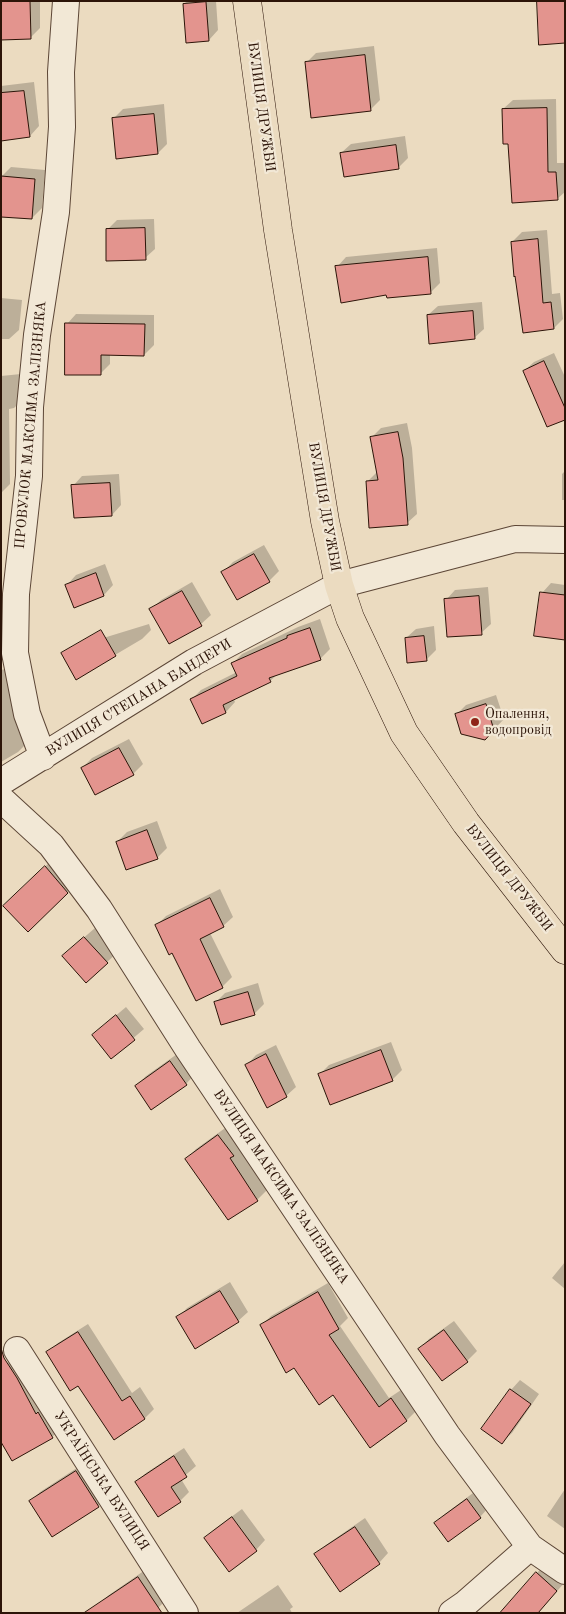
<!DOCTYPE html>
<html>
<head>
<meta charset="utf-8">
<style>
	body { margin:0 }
	#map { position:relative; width:566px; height:1614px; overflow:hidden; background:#ebdbc0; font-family:"Old Standard TT",serif }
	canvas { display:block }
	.frame { position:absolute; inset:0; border:2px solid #2c1408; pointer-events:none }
</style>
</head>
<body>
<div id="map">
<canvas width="566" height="1614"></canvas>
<div class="frame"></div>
</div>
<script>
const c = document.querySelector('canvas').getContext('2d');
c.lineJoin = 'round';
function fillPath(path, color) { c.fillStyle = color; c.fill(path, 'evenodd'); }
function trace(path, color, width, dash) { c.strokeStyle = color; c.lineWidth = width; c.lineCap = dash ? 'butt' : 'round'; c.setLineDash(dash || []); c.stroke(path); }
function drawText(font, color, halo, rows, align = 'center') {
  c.font = font + ' "Old Standard TT",serif'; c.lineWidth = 4.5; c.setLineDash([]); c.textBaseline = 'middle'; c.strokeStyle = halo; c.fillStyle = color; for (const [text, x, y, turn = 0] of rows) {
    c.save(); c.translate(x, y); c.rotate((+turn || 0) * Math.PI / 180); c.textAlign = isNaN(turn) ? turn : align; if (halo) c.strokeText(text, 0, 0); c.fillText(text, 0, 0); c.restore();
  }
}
fillPath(new Path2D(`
	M1,1h39v27l-10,10z
	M187,1h29l2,29 -9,10 -25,-36z
	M374,46l6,54 -10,10 -64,-47 10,-10z
	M34,82l5,44 -9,10 -29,4v-54z
	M556,99l1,64h8v29l-8,7 -48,-57 -6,-33 10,-9z
	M164,104l3,40 -9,9 -45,-34 10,-10z
	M405,136l3,22 -10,10 -57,-15 10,-9z
	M11,167l34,3 -3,38 -10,10 -31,-41z
	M154,219l1,30 -10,9 -38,-28 10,-10z
	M547,230l5,64 8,-1 3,26 -9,9 -42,-86 10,-10z
	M437,248l3,35 -10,10 -43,1 -50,-27 9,-10z
	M1,298l21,2 -3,30 -10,9h-8z
	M482,302l2,27 -10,9 -46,-23 10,-9z
	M76,314l78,1v30l-10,10 -34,-1v10l-10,10 -33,-50z
	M554,353l11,24v42l-41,-48 10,-9z
	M21,374l3,24 -10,10 -5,1 1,75 -9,9v-117z
	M407,423l5,25 5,66 -10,9 -40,-41 10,-10 -6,-34 10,-10z
	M565,471v29h-3v-26z
	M119,474l2,31 -9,10 -39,-29 9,-10z
	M264,545l15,26 -10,10 -46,-9 10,-10z
	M105,564l8,21 -9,10 -29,11 -8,-21 9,-10z
	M192,582l19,33 -10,9 -31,19 -19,-33 10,-10z
	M551,583l14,2v54l-23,-46z
	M488,587l3,37 -10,9 -35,-33 9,-10z
	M10,598l-1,33 -8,8v-39z
	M320,619l10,30 -10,10 -41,14 -9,8 -36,18 1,3 -9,10 -24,10 -11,-22 10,-10 36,-18 -4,-9 9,-9 56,-27z
	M149,624l2,6 -9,9 -66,39 -2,-31z
	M434,626l2,24 -9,9 -21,-21 10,-9z
	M9,668l18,75 -9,9 -17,10v-92z
	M496,695l8,24 -19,20 -29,-24 10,-10z
	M129,739l14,25 -10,10 -51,-6 10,-10z
	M157,821l10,27 -10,10 -40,-16 10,-10z
	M55,857l22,25 -49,48 -23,-24z
	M220,889l13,28 -10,9 -13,7 22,44 -10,10 -49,-36 -17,-25 10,-10z
	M95,928l22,25 -10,9 -34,-15z
	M258,983l6,21 -10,10 -38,-12 9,-9z
	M126,1007l18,22 -33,28 -18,-22z
	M391,1042l11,28 -10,10 -72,-6 9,-9z
	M276,1045l20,42 -10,9 -39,-31 9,-10z
	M180,1052l15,22 -9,10 -50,2 10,-10z
	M228,1126l39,64 -10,10 -28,19 -42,-60 9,-10z
	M565,1262v27l-13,-11z
	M230,1282l18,30 -10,9 -60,-3 9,-10z
	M328,1283l20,35 -8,8 49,72 12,-8 15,21 -10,10 -112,-54 -33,-41 10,-10z
	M454,1321l23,30 -10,10 -47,-12 9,-10z
	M88,1324l44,69 8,-6 14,22 -9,9 -31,20 -35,-54 -31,-31 10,-10z
	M19,1357l43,71 -10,9 -51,-71z
	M520,1380l19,14 -27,39 -10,9 9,-52z
	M184,1448l12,18 -15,13 8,13 -9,9 -44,-19 10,-9z
	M86,1462l22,34 -10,10 -67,-5 9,-9z
	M565,1489v40l-18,-13z
	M477,1490l12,17 -9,10 -44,6 9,-9z
	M242,1509l23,31 -9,10 -50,-12 9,-9z
	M365,1518l23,35 -9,10 -63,-8 10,-10z
	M546,1563l19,19 -27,31 -1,-40z
	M148,1568l20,30 -10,10 -59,-4 10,-9z
	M278,1585l15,22 -3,2 2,4h-55z`), '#0003');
const building = new Path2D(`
	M1,1h29l1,38 -30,1z
	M537,1h28v42l-26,2z
	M206,2l3,39 -23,2 -3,-39z
	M365,55l6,56 -60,7 -6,-56z
	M24,91l6,46 -29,4v-48z
	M547,108l1,64h8l2,28 -46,3 -4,-59h-5l-1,-35z
	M154,114l4,40 -42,5 -4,-41z
	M396,145l3,24 -55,8 -4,-24z
	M1,176l34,3 -3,40 -31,-2z
	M145,228l1,32 -40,1v-32z
	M538,239l5,64 8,-1 3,27 -31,4 -8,-57 -1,1 -3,-35z
	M428,257l3,37 -44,4 -1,-3 -45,8 -6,-37z
	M473,311l2,28 -46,5 -2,-29z
	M65,323l80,1 -1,32 -43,-1v20h-36z
	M544,361l21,47v12l-18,7 -24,-56z
	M398,432l5,26 5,67 -39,3 -3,-47 12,-1 -8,-43z
	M110,483l2,33 -38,2 -3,-33z
	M254,554l16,28 -33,18 -16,-28z
	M96,573l8,23 -30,12 -9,-23z
	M182,591l20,35 -33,18 -20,-35z
	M540,592l25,3v45l-31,-4z
	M479,596l3,39 -35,2 -3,-38z
	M310,628l11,32 -52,18 2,4 -48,23 3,8 -24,11 -12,-25 47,-23 -6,-13 56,-25v-2z
	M101,630l15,26 -40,24 -15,-27z
	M424,636l3,25 -20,2 -2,-25z
	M486,704l8,26 -9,10 -24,-6 -6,-20z
	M119,748l15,27 -39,20 -14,-27z
	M147,830l11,29 -32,11 -10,-28z
	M45,866l23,27 -40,39 -25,-26z
	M210,898l14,29 -24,12 23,49 -27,13 -24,-48 -3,2 -14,-30z
	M84,937l24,26 -22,20 -24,-27z
	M248,992l7,23 -34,10 -7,-23z
	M116,1015l19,25 -24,19 -19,-24z
	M381,1050l12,31 -63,24 -12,-31z
	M266,1054l21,43 -20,11 -22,-43z
	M170,1061l17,24 -36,25 -16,-24z
	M218,1135l16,21 -4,2 28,43 -30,19 -43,-61z
	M220,1291l19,31 -44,27 -19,-32z
	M318,1292l21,37 -10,6 50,72 12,-9 16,23 -37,27 -37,-53 -14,10 -25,-37 -8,5 -26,-48z
	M444,1330l24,32 -26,19 -24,-32z
	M78,1332l44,69 8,-5 15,23 -31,21 -36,-54 -8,5 -24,-39z
	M1,1348l3,10 13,20 19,36 2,-2 15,26 -41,23 -11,-19z
	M510,1389l21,15 -29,40 -21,-15z
	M174,1456l13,21 -16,10 10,15 -23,15 -23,-35z
	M76,1471l23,36 -47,30 -23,-36z
	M467,1499l14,19 -33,24 -14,-19z
	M232,1517l25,34 -28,21 -25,-34z
	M355,1527l25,37 -40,28 -26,-38z
	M536,1572l21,19 -19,22h-38z
	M138,1577l24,36h-78z`);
fillPath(building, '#e3948e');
trace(building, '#2c1408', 1);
const street = new Path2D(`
	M43,757l-16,-43 -12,-61 1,-59 13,-118 1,-69 7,-72 19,-123 6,-85 -1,-55 5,-71
	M1,782l193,-120 145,-77 176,-46 50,1
	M1,799l50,46 48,64 89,140 259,386 83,112 35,24
	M17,1350l168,263
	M452,1613l13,-9 65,-57`);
const primary = new Path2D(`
	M247,1l31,229 47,291 14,64 11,33 54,115 62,90 99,127`);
trace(street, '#5c4636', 28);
trace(primary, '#2c1408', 29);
trace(street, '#f2e8d6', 26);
trace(primary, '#ebdbc0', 28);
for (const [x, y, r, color] of [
	[475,722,5,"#8f2418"]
]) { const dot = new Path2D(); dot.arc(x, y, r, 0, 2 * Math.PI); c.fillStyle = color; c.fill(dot); trace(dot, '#f2e8d6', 2); }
drawText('14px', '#2c1408', '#f2e8d6', [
	["ВУЛИЦЯ ДРУЖБИ",261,107,82],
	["ПРОВУЛОК МАКСИМА ЗАЛІЗНЯКА",31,425,-85],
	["ВУЛИЦЯ ДРУЖБИ",324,507,80],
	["ВУЛИЦЯ СТЕПАНА БАНДЕРИ",139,698,-31],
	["ВУЛИЦЯ ДРУЖБИ",509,878,52],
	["ВУЛИЦЯ МАКСИМА ЗАЛІЗНЯКА",281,1187,56],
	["УКРАЇНСЬКА ВУЛИЦЯ",101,1481,57]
]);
drawText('14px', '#2c1408', '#f2e8d6', [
	["Опалення,",485,714],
	["водопровід",485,730]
], 'left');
</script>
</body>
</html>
